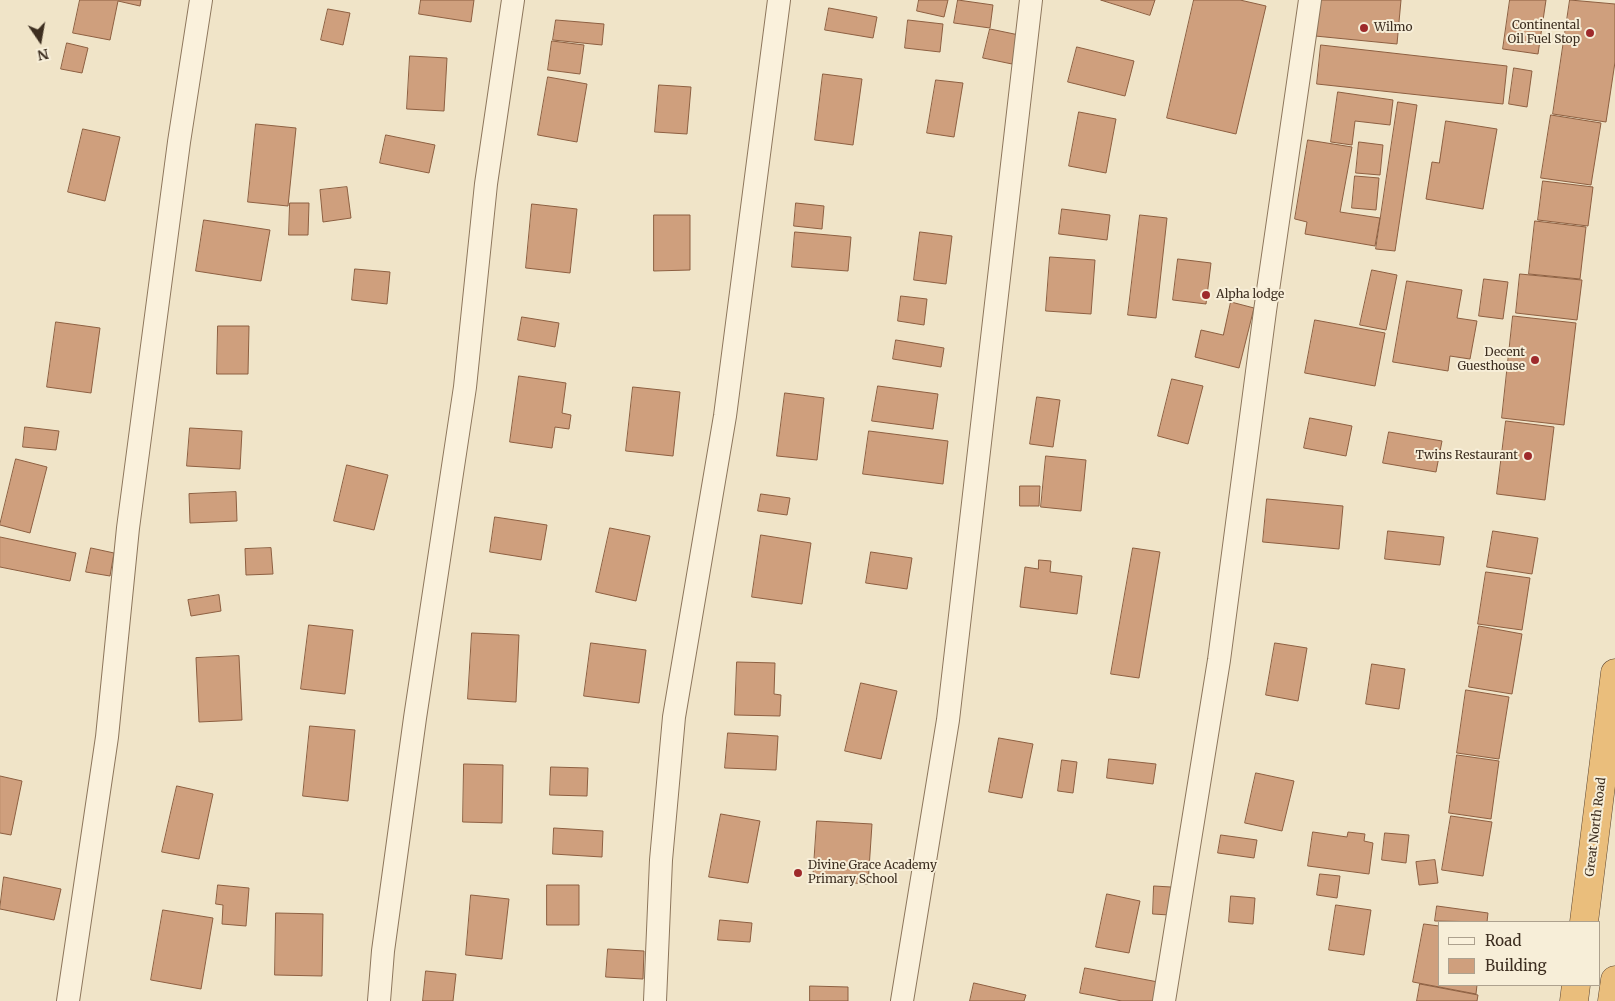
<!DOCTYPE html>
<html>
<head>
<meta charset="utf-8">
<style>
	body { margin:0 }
	#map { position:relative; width:1615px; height:1001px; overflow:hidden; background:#f0e4c8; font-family:Merriweather,serif }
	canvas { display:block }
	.legend { position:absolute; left:1438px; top:921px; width:162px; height:65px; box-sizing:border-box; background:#f7eed8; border:1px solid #ada18e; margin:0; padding:6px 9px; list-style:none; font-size:15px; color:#3d2e20 }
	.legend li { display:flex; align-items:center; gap:10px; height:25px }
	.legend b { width:25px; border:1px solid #ada18e }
	.north { position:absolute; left:15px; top:15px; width:50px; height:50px; -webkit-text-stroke:4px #f7eed8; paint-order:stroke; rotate:168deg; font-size:14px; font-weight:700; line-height:20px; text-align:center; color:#3d2e20 }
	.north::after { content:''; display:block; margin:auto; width:18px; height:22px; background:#3d2e20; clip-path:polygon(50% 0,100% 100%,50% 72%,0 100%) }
</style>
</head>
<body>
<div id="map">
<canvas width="1615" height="1001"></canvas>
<ul class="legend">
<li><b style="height:6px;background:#faf1dc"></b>Road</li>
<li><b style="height:14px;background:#cf9f7d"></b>Building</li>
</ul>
<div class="north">N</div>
</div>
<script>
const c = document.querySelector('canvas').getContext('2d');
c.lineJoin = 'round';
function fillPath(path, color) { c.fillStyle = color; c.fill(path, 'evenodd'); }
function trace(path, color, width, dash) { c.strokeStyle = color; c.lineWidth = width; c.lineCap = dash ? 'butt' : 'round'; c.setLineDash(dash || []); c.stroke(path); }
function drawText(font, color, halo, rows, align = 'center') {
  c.font = font + ' Merriweather,serif'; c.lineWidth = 4; c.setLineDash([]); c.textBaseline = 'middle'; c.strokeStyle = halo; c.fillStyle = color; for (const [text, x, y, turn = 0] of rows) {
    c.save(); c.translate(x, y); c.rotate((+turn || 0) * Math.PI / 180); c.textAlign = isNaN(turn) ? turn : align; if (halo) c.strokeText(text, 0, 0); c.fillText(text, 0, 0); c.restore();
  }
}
const building = new Path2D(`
	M80,0h61l-1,6 -22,-5 -8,39 -37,-7z
	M421,0h53l-3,22 -52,-8z
	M919,0h29l-4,17 -27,-6z
	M958,0l35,5 -3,23 -36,-5z
	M1101,0h54l-5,15z
	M1194,0h46l26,6 -30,128 -69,-16z
	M1319,0h82l-4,44 -82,-8z
	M1510,0h36l-8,54 -35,-5z
	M1570,0l45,4v58l-9,60 -53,-8z
	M829,8l48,9 -4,21 -48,-8z
	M328,9l22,4 -7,32 -22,-5z
	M556,20l48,4 -2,21 -49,-5z
	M908,20l35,4 -3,28 -35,-4z
	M990,29l29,6 -7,29 -29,-6z
	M552,41l32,4 -4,29 -32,-4z
	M67,43l21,5 -6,25 -21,-4z
	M1321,45l186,21 -4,38 -186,-20z
	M1077,47l57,14 -9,35 -57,-14z
	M410,56l37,2 -3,53 -37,-2z
	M1514,68l18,3 -5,36 -18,-3z
	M823,74l39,5 -9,66 -38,-5z
	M548,77l39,7 -10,58 -39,-7z
	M936,80l27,3 -9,54 -27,-4z
	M659,85l32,2 -4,47 -32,-2z
	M1338,92l55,8 -3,25 -35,-4 -3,24 -21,-3z
	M1398,102l19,3 -22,146 -19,-2z
	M1079,112l37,7 -10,54 -37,-7z
	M1551,115l50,8 -10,62 -50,-7z
	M1446,121l51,8 -14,80 -57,-10 6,-37 7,1z
	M256,124l40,4 -8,78 -40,-4z
	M83,129l37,8 -15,64 -37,-9z
	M386,135l49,10 -6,28 -49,-10z
	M1308,140l44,7 -12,65 40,6 -5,28 -70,-12 2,-12 -12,-3z
	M1359,142l24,3 -3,30 -24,-2z
	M1355,176l24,2 -3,32 -24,-2z
	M1543,181l50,6 -5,39 -50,-6z
	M347,187l4,31 -28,4 -3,-32z
	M290,203h19l-1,32h-19z
	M796,203l28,3 -2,23 -28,-3z
	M532,204l45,5 -7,64 -44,-5z
	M1062,209l48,6 -3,25 -48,-6z
	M654,215h36v55l-36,1z
	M1140,215l27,3 -11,100 -28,-3z
	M204,220l66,10 -9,51 -65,-10z
	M1535,221l51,6 -6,52 -51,-5z
	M795,232l56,5 -3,34 -56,-4z
	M920,232l32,4 -6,48 -32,-4z
	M1050,257l45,3 -4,54 -45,-3z
	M1178,259l33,4 -5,41 -33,-4z
	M355,269l35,3 -3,32 -35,-4z
	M1372,270l25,5 -11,55 -26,-5z
	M1520,274l62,6 -5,40 -61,-7z
	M1484,279l24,3 -5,37 -24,-3z
	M1407,281l55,9 -5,28 20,3 -7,38 -20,-3 -2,15 -55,-9z
	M901,296l26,3 -3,26 -26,-4z
	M1231,302l23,6 -15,60 -44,-11 6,-27 22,5z
	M1513,316l63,7 -12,102 -62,-7z
	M522,317l37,6 -4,24 -37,-7z
	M1315,320l70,13 -10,53 -70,-13z
	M56,322l44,6 -9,65 -44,-6z
	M218,326h31l-1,48h-31z
	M896,340l48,8 -3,19 -48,-8z
	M519,376l47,7 -4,30 9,2 -2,14 -14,-2 -3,21 -42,-6z
	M1172,379l31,7 -15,58 -30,-8z
	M878,386l60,8 -5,35 -61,-8z
	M633,387l47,5 -7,64 -47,-5z
	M785,393l39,5 -7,62 -40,-4z
	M1037,397l23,3 -7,47 -23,-3z
	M1310,418l42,8 -6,30 -42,-8z
	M1506,421l48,6 -9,73 -48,-6z
	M25,427l34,4 -3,19 -33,-3z
	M190,428l52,3 -2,38 -53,-3z
	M869,431l79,10 -5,43 -80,-10z
	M1389,432l53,9 -6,31 -53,-9z
	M1046,456l40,4 -5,51 -40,-4z
	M16,459l31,8 -17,66 -30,-8z
	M347,465l41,10 -14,55 -40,-9z
	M1020,486h20l-1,20h-19z
	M236,492l1,29 -47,2 -1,-29z
	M761,494l29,4 -3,17 -29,-4z
	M1267,499l76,7 -4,43 -76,-7z
	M495,517l52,8 -6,35 -51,-8z
	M610,528l40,8 -14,65 -40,-9z
	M1388,531l56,6 -4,28 -55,-6z
	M1493,531l45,7 -6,36 -45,-7z
	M761,535l50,8 -9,61 -50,-7z
	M0,537l76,16 -6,28 -70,-14z
	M91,548l23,5 -4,23 -24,-4z
	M271,548l2,26 -27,1 -1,-26z
	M1133,548l27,4 -21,126 -28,-4z
	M871,552l41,6 -5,31 -41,-6z
	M1039,560l12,1 -1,11 32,4 -5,38 -57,-7 5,-40 13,2z
	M1486,572l44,6 -8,52 -44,-6z
	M219,595l2,16 -30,5 -3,-16z
	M309,625l44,5 -8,64 -44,-5z
	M1479,626l43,8 -10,60 -43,-7z
	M472,633l47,2 -3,67 -48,-3z
	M591,643l55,7 -7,53 -55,-7z
	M1275,643l32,5 -9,53 -32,-6z
	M239,656l3,64 -43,2 -3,-64z
	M737,662l38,1 -1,31 7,1 -1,21 -45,-1z
	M1372,664l33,5 -6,40 -33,-5z
	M861,683l36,8 -16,68 -36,-8z
	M1466,690l43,7 -10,62 -42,-6z
	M310,726l45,4 -7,71 -45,-5z
	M728,733l50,3 -2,34 -51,-2z
	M999,738l34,6 -11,54 -33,-6z
	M1457,755l42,6 -8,58 -42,-6z
	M1109,759l47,5 -3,20 -46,-6z
	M1062,760l15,2 -4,31 -15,-2z
	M464,764l39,1 -1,58 -39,-1z
	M551,767l37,1 -1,28 -37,-1z
	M1256,773l38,8 -12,50 -37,-8z
	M0,776l22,5 -11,54 -11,-2z
	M177,786l36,8 -14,65 -37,-7z
	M721,814l39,7 -12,62 -39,-6z
	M1451,816l41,6 -9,54 -41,-6z
	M817,821l55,3 -4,60 -55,-4z
	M554,828l49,3 -1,26 -49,-3z
	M1313,832l34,5 1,-5 17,2 -1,7 9,2 -4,31 -61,-8z
	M1385,833l24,2 -3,28 -24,-3z
	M1221,835l36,5 -3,18 -36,-5z
	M1435,860l3,23 -19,2 -3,-23z
	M1320,874l20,2 -3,22 -20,-3z
	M4,877l57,12 -7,31 -54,-11z
	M218,885l31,3 -3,38 -24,-2 1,-19 -7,-1z
	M547,885h32v40h-32z
	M1154,886l17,1 -2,28 -16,-1z
	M1107,894l33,7 -11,52 -33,-6z
	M471,895l38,4 -7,60 -36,-4z
	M1231,896l24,2 -2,26 -24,-2z
	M1336,905l35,5 -7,45 -35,-5z
	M1437,906l51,7 -1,9 -52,-1z
	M163,910l50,8 -12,71 -50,-9z
	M276,913l47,1 -1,62 -47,-1z
	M720,920l32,3 -2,19 -32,-2z
	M1424,924l15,2v59h38l-1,9 -63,-12z
	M608,949l36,2 -1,28 -37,-2z
	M1085,968l73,14 -4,19h-32l-42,-8z
	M426,971l30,3 -3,27h-30z
	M974,983l52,12 -2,6h-54z
	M1420,984l58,11 -1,6h-60z
	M810,986l38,1v14h-38z`);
fillPath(building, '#cf9f7d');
trace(building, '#8d5f41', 1);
const minor = new Path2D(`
	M68,1001l39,-264 21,-209 51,-386 22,-142
	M379,1001l4,-50 32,-233 50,-331 21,-203 27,-184
	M655,1001l6,-141 13,-143 51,-301 54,-416
	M902,1001l46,-281 83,-720
	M1164,1001l55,-341 46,-349 45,-311`);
const trunk = new Path2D(`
	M1584,922l31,-249
	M1574,1001l2,-16
	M1612,1001l3,-21`);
trace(minor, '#8d765c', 24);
trace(trunk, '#5b4430', 29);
trace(minor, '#faf1dc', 22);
trace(trunk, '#eabe7c', 28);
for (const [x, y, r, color] of [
	[1364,28,5,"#9e2a2b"],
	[1590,33,5,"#9e2a2b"],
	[1206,295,5,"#9e2a2b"],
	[1535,360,5,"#9e2a2b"],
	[1528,456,5,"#9e2a2b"],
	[798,873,5,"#9e2a2b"]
]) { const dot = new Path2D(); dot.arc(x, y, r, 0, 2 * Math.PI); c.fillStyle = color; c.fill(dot); trace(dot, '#f7eed8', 2); }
drawText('12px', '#3d2e20', '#f7eed8', [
	["Continental",1580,26],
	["Oil Fuel Stop",1580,40],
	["Wilmo",1374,28,"left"],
	["Alpha lodge",1216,295,"left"],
	["Decent",1525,353],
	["Guesthouse",1525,367],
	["Twins Restaurant",1518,456],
	["Divine Grace Academy",808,866,"left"],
	["Primary School",808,880,"left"]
], 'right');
drawText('12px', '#3d2e20', '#f7eed8', [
	["Great North Road",1596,827,-83]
]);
</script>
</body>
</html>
